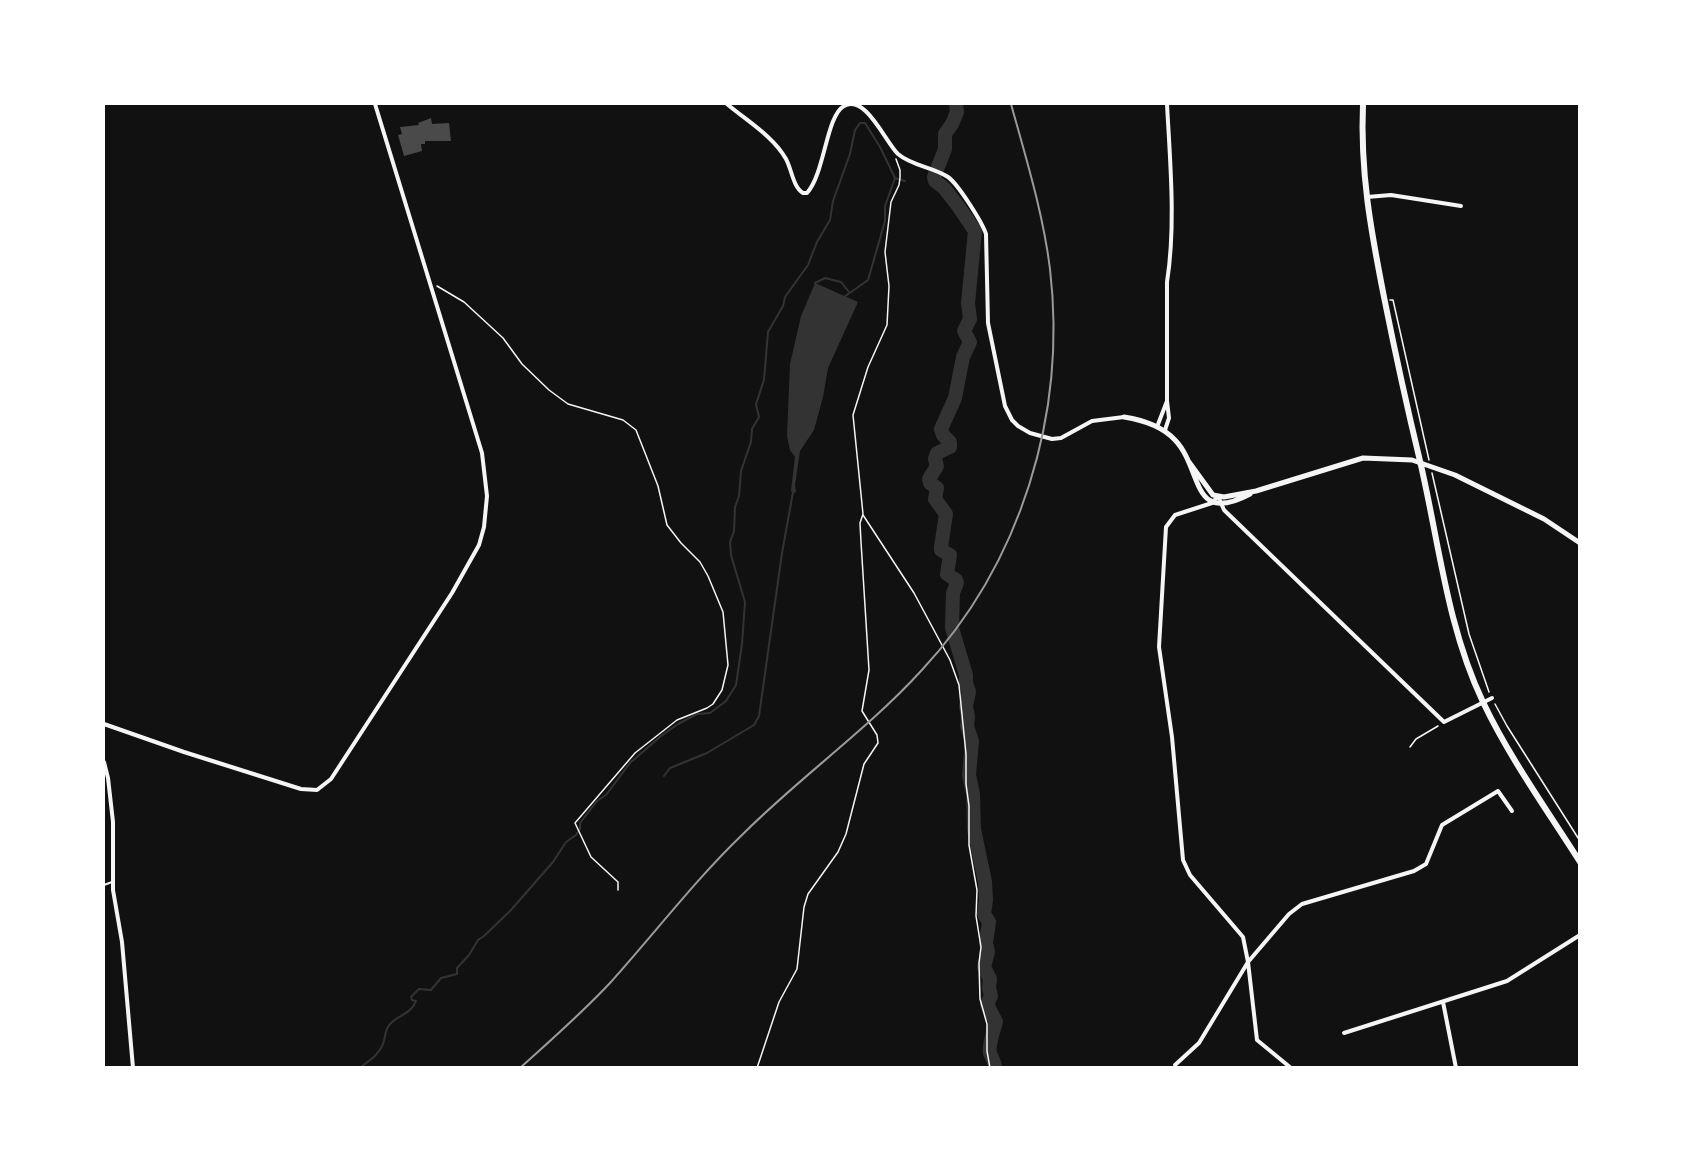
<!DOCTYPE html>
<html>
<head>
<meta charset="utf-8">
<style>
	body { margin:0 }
	#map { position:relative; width:1683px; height:1171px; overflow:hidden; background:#111; font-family:"Titillium Web",sans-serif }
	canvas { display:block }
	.frame { position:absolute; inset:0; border:105px solid #fff; pointer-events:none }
</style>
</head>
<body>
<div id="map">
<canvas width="1683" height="1171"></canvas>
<div class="frame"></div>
</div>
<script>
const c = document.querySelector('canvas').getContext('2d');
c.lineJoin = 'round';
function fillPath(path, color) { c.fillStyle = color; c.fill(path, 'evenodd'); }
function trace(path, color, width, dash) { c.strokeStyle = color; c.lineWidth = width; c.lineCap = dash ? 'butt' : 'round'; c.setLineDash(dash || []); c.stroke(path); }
fillPath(new Path2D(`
	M815,283l43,19 -30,66 -5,29 -9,33 -14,21 -5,34 1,7 -3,1 -2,-2 4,-34 -5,-7 -3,-14 3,-72 11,-48z`), '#333');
trace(new Path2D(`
	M815,283l10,-5 16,4 8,10
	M844,297l24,-17 17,-59v-15l10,-28
	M664,776l6,-8 37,-15 47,-28 5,-9 23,-163 11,-61
	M360,1068c8,-7 19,-13 23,-24 3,-8 1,-14 8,-21 8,-8 21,-10 25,-22l-4,-1 -1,-3 8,-8 12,1 10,-12 16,-4v-6l12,-13 9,-15 6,-4 27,-26 42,-48 13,-20 10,-7 4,-6v-6l17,-22 9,-6 24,-32 31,-27 17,-12 19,-10 13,-1 16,-12 10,-16 6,-41 3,-42 -14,-47 -1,-13 4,-11 1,-24 4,-11 2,-25 10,-29 1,-13 7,-12 -3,-13 8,-24 4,-48 15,-26 2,-9 23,-32 9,-23 13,-22 3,-19 17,-47 5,-24 5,-7h5l15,24 15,31 10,3`), '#333', 2);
trace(new Path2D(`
	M956,104l1,8 -5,12 -7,10v15l-11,28 1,4 9,7 14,18 17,25 -7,72 2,16 -6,12 6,11 -7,15 -8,41 -14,31 2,6 7,7v5l-13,6 -2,6 2,7 -8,13 1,4 7,5 -2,11 11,15 -5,33v3l9,5 -3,19 9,6 1,3 -4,10 -1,35 14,47v8l3,9 -3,14 2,11 -1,9 5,15 -3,34 4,19 1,35 11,53 1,18 -2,14 5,8 -3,21 2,9 -4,15 6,12 -1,9 2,8 -4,8 9,18c-2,7 -8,24 -6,31 2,6 5,8 5,15`), '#333', 14);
fillPath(new Path2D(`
	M431,118l1,6 17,-1 2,18h-26v3h-4l1,7 -18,5 -6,-21 4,-1 -2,-7 19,-2 -1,-2z`), '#4a4a4a');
trace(new Path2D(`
	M437,286l27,16 39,36 19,26 27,26 19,14 55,16 13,10 22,56 9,39 14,18 19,19 8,14 15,36 5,53 -6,25 -9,14 -6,4 -30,12 -42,33 -60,70 16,34 27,25v8
	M1390,300h3l36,160
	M1432,473l37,161 20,58
	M863,515l51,78 36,67 9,25 7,69v30l3,22v39l8,45 -1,26 5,31 -2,16 1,36 7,25v27l3,17
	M1495,704l12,22 73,115
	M1410,747l6,-8 22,-13
	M757,1068l22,-66 18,-33 7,-62 4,-13 30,-42 8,-18 18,-70 14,-21 -1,-8 -15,-24 7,-41 -8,-128 -1,-19 3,-9 -10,-99 15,-48 19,-42 2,-39 -4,-34 6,-50 8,-17 1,-7v-8l-4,-11`), '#f5f5f5', 1.5);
trace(new Path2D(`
	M104,885l8,-3`), '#f5f5f5', 2);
trace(new Path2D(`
	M727,104c20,17 46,32 59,55 6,11 7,28 17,34h4c18,-20 19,-77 37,-87 21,-13 42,37 54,48 14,12 35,13 50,23 10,7 34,45 38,57l2,89 17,83 7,14 6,6 12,7 22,6 9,-1 31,-17 32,-4
	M1367,197l24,-2 70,11
	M1167,401v-119c9,-57 3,-121 0,-178
	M1157,427l10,-26 2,17 -4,12
	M104,724l80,28 117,37 16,1 14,-11 121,-186 27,-48 5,-18 3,-31 -5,-43 -107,-349
	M104,762l4,16 5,44v68l9,52 11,126
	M1443,1002l13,66
	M1344,1033l163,-52 73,-46
	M1175,1065l24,-22 49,-81 -5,-25 -53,-62 -7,-15 -11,-123 -13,-90 7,-120 9,-12 37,-12 6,-7 6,14 220,212 48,-24
	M1291,1068l-34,-28 -9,-78 41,-48 13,-10 112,-33 12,-7 16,-39 56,-34 14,20`), '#f5f5f5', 4);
trace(new Path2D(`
	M1124,417c19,3 38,9 51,23 28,29 15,86 75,54
	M1189,462l24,33 11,2 32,-6 107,-33 49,2 43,15 89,44 36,24`), '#f5f5f5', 5);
trace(new Path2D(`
	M1363,104c-3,68 8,127 21,193 11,55 23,110 36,164 19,81 27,166 63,241 26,55 64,108 97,160`), '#f5f5f5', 6);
trace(new Path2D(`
	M520,1068c31,-28 62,-55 90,-85 45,-50 85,-103 133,-149 57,-57 124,-104 178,-163 100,-107 146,-257 129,-402 -7,-56 -24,-111 -39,-165`), '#9a9a9a', 2);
</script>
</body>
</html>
